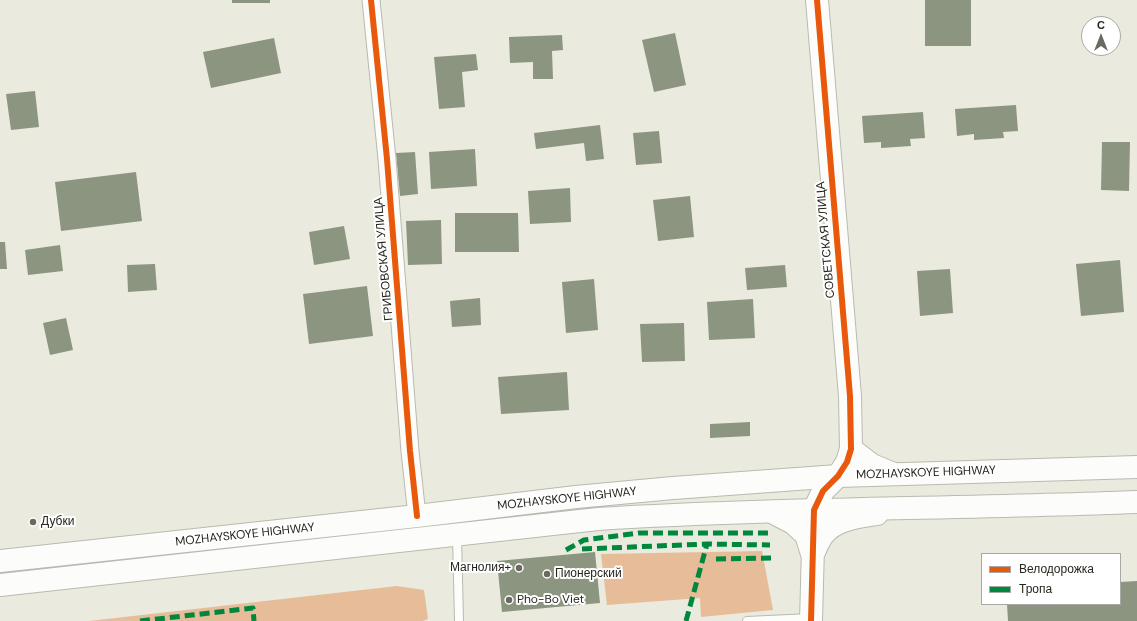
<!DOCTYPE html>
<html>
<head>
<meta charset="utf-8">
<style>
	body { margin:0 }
	#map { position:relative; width:1137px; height:621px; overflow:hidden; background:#eaebde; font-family:"DM Sans",sans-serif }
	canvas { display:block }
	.legend { position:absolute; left:981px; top:553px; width:140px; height:52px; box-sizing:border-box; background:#fff; border:1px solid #a8a8a5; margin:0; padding:5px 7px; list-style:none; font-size:12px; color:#25251d }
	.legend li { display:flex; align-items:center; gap:8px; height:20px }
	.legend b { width:20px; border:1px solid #a8a8a5 }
	.north { position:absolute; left:1081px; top:16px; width:40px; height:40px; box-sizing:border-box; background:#fff; border:1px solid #a8a8a5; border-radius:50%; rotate:0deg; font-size:11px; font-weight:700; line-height:16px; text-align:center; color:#25251d }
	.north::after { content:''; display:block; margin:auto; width:14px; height:18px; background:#6a6a61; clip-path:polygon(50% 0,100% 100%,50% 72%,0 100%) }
</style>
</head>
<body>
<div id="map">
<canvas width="1137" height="621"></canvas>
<ul class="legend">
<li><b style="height:5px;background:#e8590c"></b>Велодорожка</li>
<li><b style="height:5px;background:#00873e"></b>Тропа</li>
</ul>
<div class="north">С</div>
</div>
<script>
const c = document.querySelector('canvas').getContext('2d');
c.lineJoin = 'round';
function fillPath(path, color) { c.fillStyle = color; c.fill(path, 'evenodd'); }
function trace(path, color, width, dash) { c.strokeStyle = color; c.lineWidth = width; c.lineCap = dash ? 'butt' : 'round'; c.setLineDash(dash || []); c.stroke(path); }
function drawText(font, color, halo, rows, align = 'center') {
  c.font = font + ' "DM Sans",sans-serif'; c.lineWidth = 4; c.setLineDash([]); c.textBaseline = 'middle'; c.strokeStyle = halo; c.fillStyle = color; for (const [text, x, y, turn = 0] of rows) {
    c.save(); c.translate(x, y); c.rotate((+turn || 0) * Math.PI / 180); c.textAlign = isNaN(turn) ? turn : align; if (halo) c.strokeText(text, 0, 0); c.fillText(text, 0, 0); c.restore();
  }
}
fillPath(new Path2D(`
	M762,551l11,59 -72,7 -1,-19 -93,7 -6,-51z
	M397,586l27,4 4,29 -5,2h-334z`), '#e7bc98');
fillPath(new Path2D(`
	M232,0h38v3h-38z
	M925,0h46v46h-46z
	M675,33l11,52 -32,7 -12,-52z
	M562,35l1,15 -11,1 1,28h-20v-17l-23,1 -1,-26z
	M274,38l7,35 -70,15 -8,-36z
	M476,54l2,16 -16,2 3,35 -26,2 -5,-52z
	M35,91l4,36 -28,3 -5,-36z
	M1016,105l2,26 -15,1 1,6 -30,2v-6l-17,2 -2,-27z
	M923,112l2,26 -15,1 1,7 -30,2v-6l-17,1 -2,-27z
	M600,125l4,34 -18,2 -2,-18 -48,6 -2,-16z
	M659,131l3,32 -26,2 -3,-32z
	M1102,142h28l-1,49 -28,-1z
	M475,149l2,37 -46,3 -2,-37z
	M415,152l3,42 -18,2 -4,-43z
	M136,172l6,49 -81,10 -6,-49z
	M570,188l1,34 -41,2 -2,-33z
	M690,196l4,41 -36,4 -5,-41z
	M455,213h63l1,39h-64z
	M441,220l1,44 -34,1 -2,-44z
	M344,226l6,33 -36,6 -5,-33z
	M0,242h5l2,27h-7z
	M60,245l3,26 -35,4 -3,-25z
	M1120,260l4,52 -43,4 -5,-52z
	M155,264l2,26 -29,2 -1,-27z
	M785,265l2,22 -40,3 -2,-22z
	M950,269l3,44 -33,3 -3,-45z
	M594,279l4,51 -32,3 -4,-51z
	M367,286l6,50 -64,8 -6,-50z
	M480,298l1,27 -29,2 -2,-26z
	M753,299l2,39 -46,2 -2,-38z
	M66,318l7,32 -23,5 -7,-32z
	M684,323l1,38 -43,1 -2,-38z
	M567,372l2,38 -68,4 -3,-37z
	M750,422v14l-40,2v-14z
	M595,552l5,51 -98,9 -5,-51z
	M1137,581v40h-129l-1,-17h113v-22z`), '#8c9580');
const lane = new Path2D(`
	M457,535l2,86
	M747,621l63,-3`);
const street = new Path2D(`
	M371,0l16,159 23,292 7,65`);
const secondary = new Path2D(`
	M851,449l21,16 22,9
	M772,512l21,11 13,12 6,19
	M813,554c3,-6 6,-14 10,-19 12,-16 36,-18 54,-21
	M811,621l3,-111 9,-19 15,-15 9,-14 4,-13 -1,-53 -33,-396`);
const primary = new Path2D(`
	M0,561l417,-45 159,-19 97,-9 165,-12 299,-9
	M0,585l598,-66c180,-11 359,-10 539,-17`);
trace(lane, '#b9bab0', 10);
trace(street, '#b9bab0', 19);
trace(secondary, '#b9bab0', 24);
trace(primary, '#b9bab0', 24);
trace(lane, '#fcfcfa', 8);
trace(street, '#fcfcfa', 17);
trace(secondary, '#fcfcfa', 22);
trace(primary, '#fcfcfa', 22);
trace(new Path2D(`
	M582,549l125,-5 63,1
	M566,550l18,-10 55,-7h133
	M716,559l58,-1
	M140,621l113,-13 1,13
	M686,621l21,-77`), '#00873e', 5, [10, 5]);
trace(new Path2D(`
	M371,0l16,159 23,292 7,65
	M811,621l3,-111 9,-19 15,-15 9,-14 4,-13 -1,-53 -33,-396`), '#e8590c', 6);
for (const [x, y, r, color] of [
	[33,522,4,"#6a6a61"],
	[519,568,4,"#6a6a61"],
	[547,574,4,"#6a6a61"],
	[509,600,4,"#6a6a61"]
]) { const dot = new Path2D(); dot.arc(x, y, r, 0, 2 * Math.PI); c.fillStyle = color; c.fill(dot); trace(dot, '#fff', 1.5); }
drawText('12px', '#25251d', '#fff', [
	["СОВЕТСКАЯ УЛИЦА",826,240,-95],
	["ГРИБОВСКАЯ УЛИЦА",384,259,-95],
	["MOZHAYSKOYE HIGHWAY",926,473,-2],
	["MOZHAYSKOYE HIGHWAY",567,499,-6],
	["MOZHAYSKOYE HIGHWAY",245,535,-6]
]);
drawText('12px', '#25251d', '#fff', [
	["Дубки",41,522],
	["Магнолия+",511,568,"right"],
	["Пионерский",555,574],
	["Pho-Bo Viet",517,600]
], 'left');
</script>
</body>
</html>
